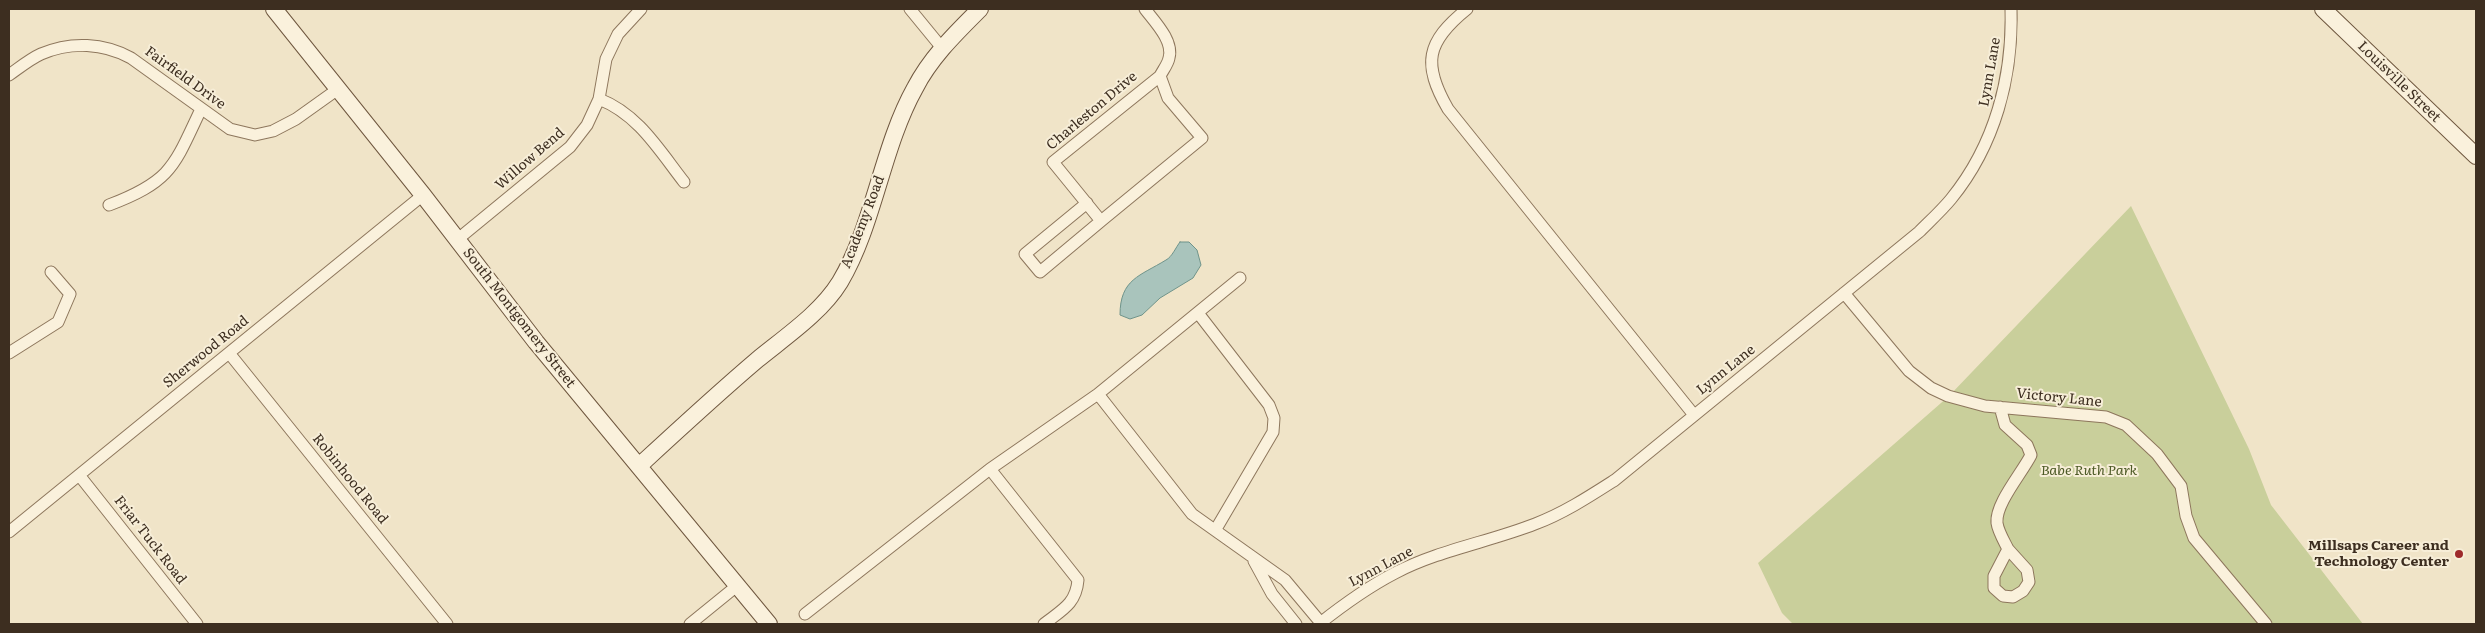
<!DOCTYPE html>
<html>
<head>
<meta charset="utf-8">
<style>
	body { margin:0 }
	#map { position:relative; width:2485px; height:633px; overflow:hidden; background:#f0e4c8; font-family:Literata,serif }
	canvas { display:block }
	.frame { position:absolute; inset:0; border:10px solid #3d2e20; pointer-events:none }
</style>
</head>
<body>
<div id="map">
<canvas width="2485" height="633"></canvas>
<div class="frame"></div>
</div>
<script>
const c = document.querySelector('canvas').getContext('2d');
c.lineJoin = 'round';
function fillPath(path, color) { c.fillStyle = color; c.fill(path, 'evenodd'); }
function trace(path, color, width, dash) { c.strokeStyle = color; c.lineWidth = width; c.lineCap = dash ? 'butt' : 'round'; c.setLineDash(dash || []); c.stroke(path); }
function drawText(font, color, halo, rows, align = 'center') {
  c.font = font + ' Literata,serif'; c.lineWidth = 4; c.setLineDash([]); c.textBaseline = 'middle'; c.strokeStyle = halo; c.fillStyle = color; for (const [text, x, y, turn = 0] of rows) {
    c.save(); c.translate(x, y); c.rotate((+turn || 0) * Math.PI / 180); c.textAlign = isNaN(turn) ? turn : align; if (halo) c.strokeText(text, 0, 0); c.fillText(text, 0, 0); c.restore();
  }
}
fillPath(new Path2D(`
	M2131,206l118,243 22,56 92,119h-570l-11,-11 -24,-50 191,-167z`), '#c9cf9b');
const water = new Path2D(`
	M1180,242h9l8,8 4,15 -8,13 -33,20 -18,17 -12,4 -10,-4c0,-36 20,-39 46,-55 6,-3 10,-13 14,-18z`);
fillPath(water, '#a9c4bc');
trace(water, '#6f938a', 1);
const street = new Path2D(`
	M910,9l32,39
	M1145,9c9,12 29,32 24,49 -1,6 -6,12 -9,18l-107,86 48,59 101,-83 -34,-40 -8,-22
	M1467,9c-41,33 -45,55 -19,100l246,306
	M9,75c10,-7 21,-16 32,-21 30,-13 63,-11 90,4l99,71 25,6 18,-4 23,-12 42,-30
	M599,99c39,15 60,51 85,83
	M1087,203l-62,51 15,18 61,-51
	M109,205c63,-24 65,-39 92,-96
	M458,239l112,-92 17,-22 12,-26 7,-40 12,-25 23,-25
	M1844,293l65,78 22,17 17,8 37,10 121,11 20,8 31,29 24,32 5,30 8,22 72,86
	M1198,313l71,92 5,13 -1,14 -57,97
	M9,353l49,-31 12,-28 -19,-22
	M229,353l218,271
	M1098,394l94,120 93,66 36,43
	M2000,407l5,18 22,20 4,10c-9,18 -36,49 -34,68 1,8 7,18 11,26l-14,27v12l9,8 10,1 10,-6 6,-9 -2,-12 -19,-21
	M990,469l88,111c-2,24 -16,30 -34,44
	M79,475l118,149
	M9,532l414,-337
	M1254,561l18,33 24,30
	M805,614l185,-145 108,-75 142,-116
	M690,624l48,-39
	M1319,624c24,-19 49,-37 76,-51 44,-23 94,-31 140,-49 29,-11 55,-28 80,-44l304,-248c11,-11 23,-22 32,-33 44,-54 62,-122 60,-190`);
const secondary = new Path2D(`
	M274,9l149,186 113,147 233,282
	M2323,9l153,147
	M639,466c39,-36 78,-72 118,-106 28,-23 64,-47 83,-78 34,-57 42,-135 75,-194 16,-31 41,-55 65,-79`);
trace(street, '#8d765c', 13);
trace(secondary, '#6f573f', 18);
trace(street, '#faf1dc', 11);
trace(secondary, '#faf1dc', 16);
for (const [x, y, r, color] of [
	[2459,554,5,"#9e2a2b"]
]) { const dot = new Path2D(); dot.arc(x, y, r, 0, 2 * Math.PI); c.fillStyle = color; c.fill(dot); trace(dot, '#f7eed8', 2); }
drawText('14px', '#3d2e20', '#f7eed8', [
	["Lynn Lane",1990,72,-80],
	["Fairfield Drive",185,78,36],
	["Louisville Street",2399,82,44],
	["Charleston Drive",1092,111,-40],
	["Willow Bend",530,159,-41],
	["Academy Road",863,222,-69],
	["South Montgomery Street",519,318,52],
	["Sherwood Road",206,352,-39],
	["Lynn Lane",1726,370,-39],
	["Victory Lane",2059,398,6],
	["Robinhood Road",350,479,51],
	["Friar Tuck Road",150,540,52],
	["Lynn Lane",1381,567,-28]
]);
drawText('italic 14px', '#4d5a26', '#f7eed8', [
	["Babe Ruth Park",2089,471]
]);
drawText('bold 14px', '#3d2e20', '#f7eed8', [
	["Millsaps Career and",2449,546],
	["Technology Center",2449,562]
], 'right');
</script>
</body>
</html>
